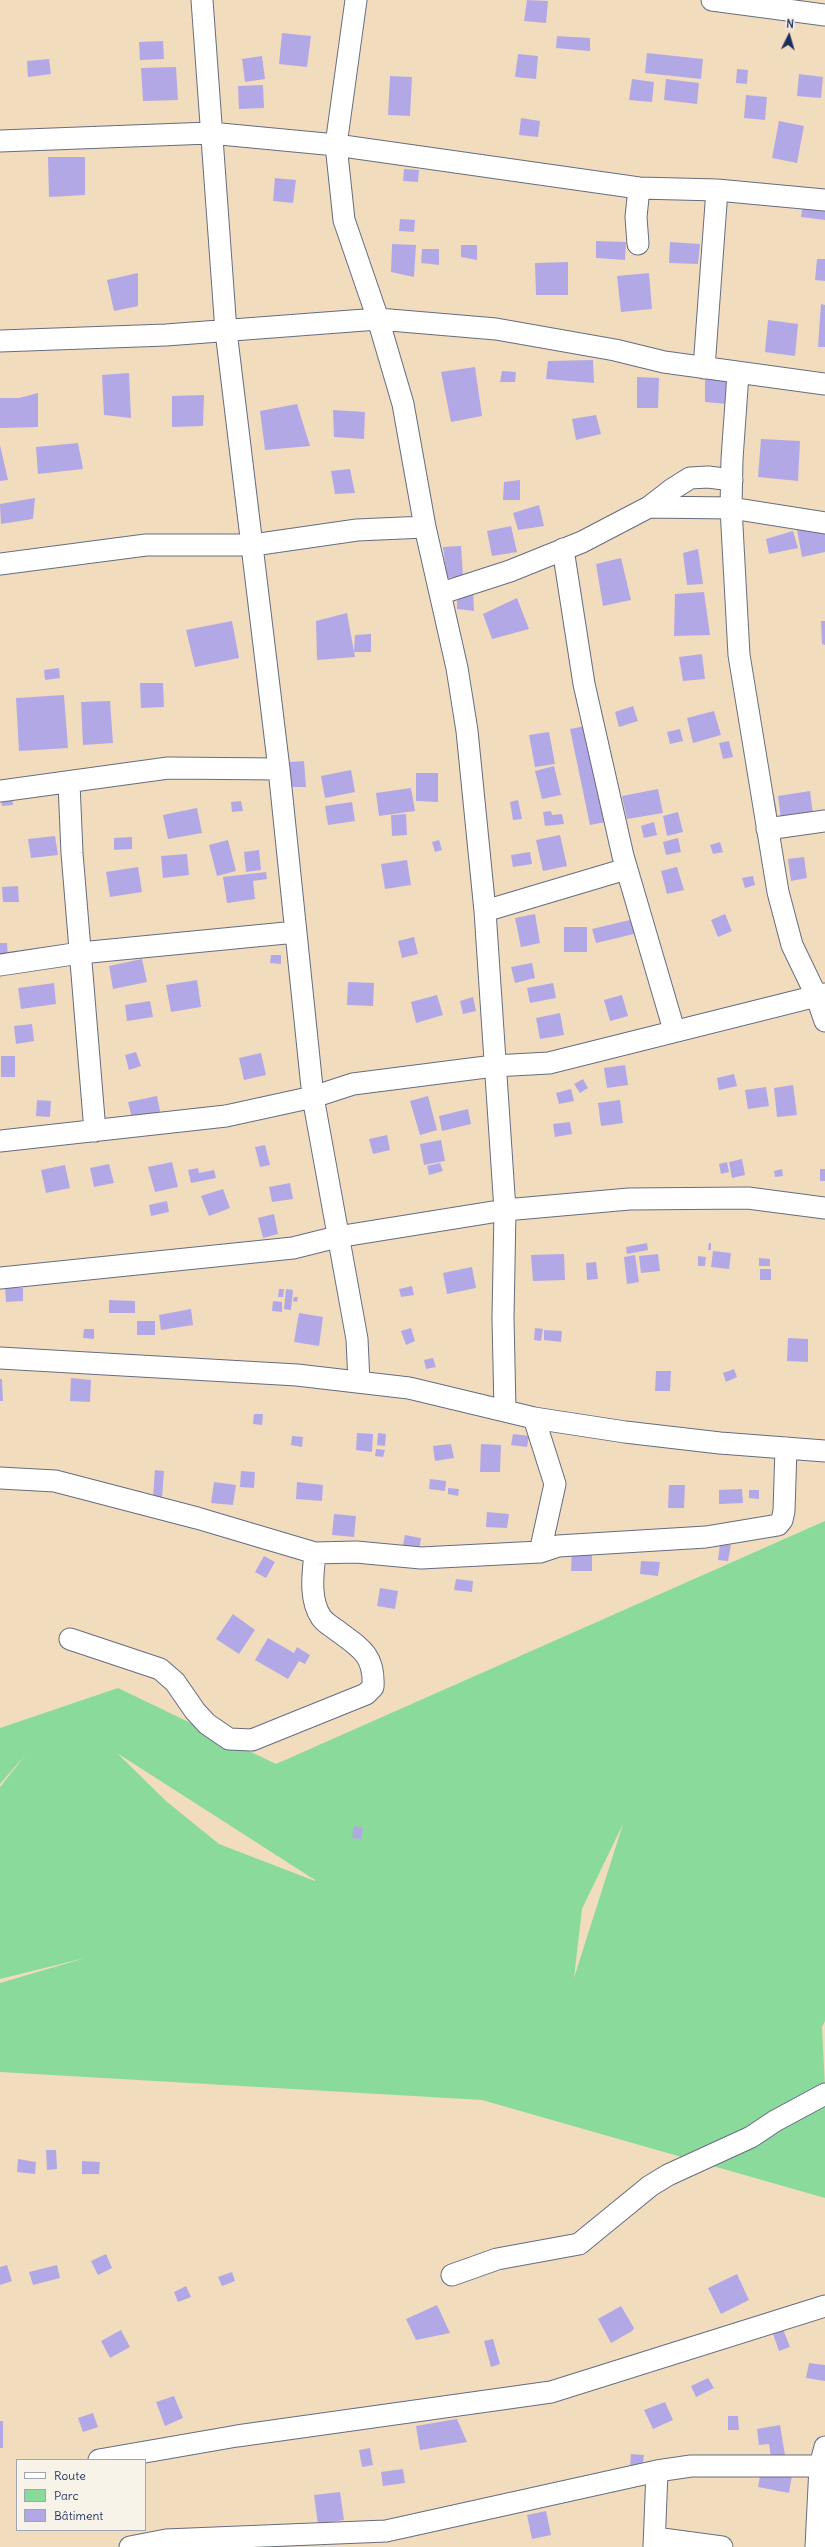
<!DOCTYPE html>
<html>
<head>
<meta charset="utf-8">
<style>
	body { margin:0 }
	#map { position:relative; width:825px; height:2547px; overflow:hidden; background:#f2dcbe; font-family:Delius,sans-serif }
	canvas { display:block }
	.legend { position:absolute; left:16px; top:2459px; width:130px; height:72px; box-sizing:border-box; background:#f7f3e8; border:1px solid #9fa5b1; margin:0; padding:5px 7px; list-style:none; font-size:12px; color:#1b2f5e }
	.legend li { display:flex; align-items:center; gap:8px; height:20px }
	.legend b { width:20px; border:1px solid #9fa5b1 }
	.north { position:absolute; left:769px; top:16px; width:40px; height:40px; -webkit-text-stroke:3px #f7f3e8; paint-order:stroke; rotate:5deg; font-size:11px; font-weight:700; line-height:16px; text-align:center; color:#1b2f5e }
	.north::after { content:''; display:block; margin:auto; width:14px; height:18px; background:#1b2f5e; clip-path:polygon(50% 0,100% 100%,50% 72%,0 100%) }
</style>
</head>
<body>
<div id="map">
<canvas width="825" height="2547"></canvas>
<ul class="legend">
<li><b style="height:5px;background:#fff"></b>Route</li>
<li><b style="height:11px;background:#8adb9b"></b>Parc</li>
<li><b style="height:11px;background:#b3a8e6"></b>Bâtiment</li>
</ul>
<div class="north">N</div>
</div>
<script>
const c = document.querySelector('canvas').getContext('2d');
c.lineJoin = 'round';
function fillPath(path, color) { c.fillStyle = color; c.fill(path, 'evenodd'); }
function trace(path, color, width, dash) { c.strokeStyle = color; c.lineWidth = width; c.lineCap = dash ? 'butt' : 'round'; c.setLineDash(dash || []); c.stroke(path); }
fillPath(new Path2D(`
	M825,1521v500l-3,6 3,60v111l-343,-98 -482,-28v-89l85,-25 -85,21v-192l27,-34 -27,31v-56l118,-40 158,76zM117,1753l198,127v1l-96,-37 -53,-43zM623,1824l-49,154 8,-69z`), '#8adb9b');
fillPath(new Path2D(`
	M527,0l21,1 -2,22 -22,-2z
	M282,33l29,3 -4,31 -28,-3z
	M557,36l33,2v13l-34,-3z
	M163,41l1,18 -24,1 -1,-18z
	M647,53l56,6 -2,20 -56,-6z
	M518,54l20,2 -2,23 -21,-2z
	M262,56l3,23 -20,3 -3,-23z
	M49,59l2,15 -23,3 -1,-16z
	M176,67l2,33 -35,1 -2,-33z
	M737,69l11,1 -1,14 -11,-1z
	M799,74l24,3 -2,21 -24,-2z
	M390,76l22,1 -2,39 -22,-1z
	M632,79l22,3 -2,20 -23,-2z
	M666,79l33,4 -2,21 -33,-4z
	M263,85l1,23 -25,1 -1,-23z
	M746,95l21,2 -2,23 -21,-2z
	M521,118l19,3 -2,16 -19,-2z
	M779,121l25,5 -7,37 -25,-5z
	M48,157h37v38l-36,2z
	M404,169l15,1 -1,12 -15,-1z
	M275,178l21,2 -3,23 -20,-2z
	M803,202l22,3v15l-24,-3z
	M400,219l15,1 -1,12 -15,-1z
	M596,241l30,1 -1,18 -29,-2z
	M670,242l30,2 -2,20 -29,-1z
	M392,244l24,1 -2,32 -23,-5z
	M461,245h16v15l-16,-3z
	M422,249h17v16l-18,-2z
	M817,259h8v22l-10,-1z
	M568,262v33h-32l-1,-32z
	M138,273v33l-24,5 -7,-31z
	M649,273l3,36 -31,3 -4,-36z
	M821,304l4,1v42h-7z
	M768,320l30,4 -3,32 -30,-4z
	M593,360l1,23 -48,-4 2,-18z
	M475,367l7,49 -31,6 -10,-50z
	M502,371l14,1 -1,10h-15z
	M129,373l2,45 -27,-3 -2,-40z
	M637,377l22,1 -1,30h-21z
	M705,378l22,2v24l-22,-2z
	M38,393v34l-38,1v-30h19z
	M204,395l-1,31 -31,1v-31z
	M297,404l13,42 -45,4 -5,-39z
	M333,410l32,2 -1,27 -30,-2z
	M596,415l5,19 -25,6 -4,-21z
	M761,439l39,2 -2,40 -40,-4z
	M78,443l5,26 -45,5 -2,-27z
	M0,445l8,35 -8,1z
	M350,469l5,24 -20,1 -4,-23z
	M520,480v20h-17l1,-18z
	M35,498l-2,21 -32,5 -1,-20z
	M539,505l5,21 -26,4 -5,-17z
	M825,525v27l-23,5 -5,-27z
	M511,526l6,26 -25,4 -5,-25z
	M793,531l5,17 -29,6 -3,-15z
	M461,546l2,30 -16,2 -4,-31z
	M698,549l5,35 -16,1 -4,-32z
	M621,558l10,42 -28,6 -7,-42z
	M473,589l1,22 -17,-2v-15z
	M704,592l6,43 -36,1 1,-42z
	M517,598l12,31 -37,10 -9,-25z
	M347,613l8,44 -38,3 -1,-39z
	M232,621l7,37 -44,9 -9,-37z
	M821,621h4v24l-3,-1z
	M371,634v18h-17l1,-17z
	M702,654l3,25 -22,2 -4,-24z
	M59,668l1,10 -15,2 -1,-10z
	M140,683h23l1,24 -23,1z
	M64,695l4,53 -49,3 -3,-53z
	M110,701l3,42 -30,2 -2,-43z
	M633,706l5,15 -19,6 -4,-15z
	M714,711l7,24 -28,8 -6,-25z
	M591,725l20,96 -21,4 -20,-96z
	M680,729l3,12 -13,3 -3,-12z
	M549,732l6,32 -20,3 -6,-32z
	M729,741l4,16 -10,2 -4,-16z
	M304,761l2,26h-16l-1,-25z
	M554,766l7,29 -19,4 -7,-28z
	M351,770l4,22 -30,6 -4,-22z
	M416,773h22v29l-22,-1z
	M411,788l4,23 -36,5 -3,-23z
	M658,789l5,24 -36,6 -5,-23z
	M810,791l3,23 -32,5 -3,-23z
	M774,795l3,17 -8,1 -2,-17z
	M12,797l1,8 -11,1 -1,-8z
	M518,800l4,19 -9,1 -3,-18z
	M241,801l2,10 -11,1 -1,-10z
	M352,802l3,19 -27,4 -3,-19z
	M197,808l5,25 -34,6 -5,-24z
	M551,811l1,4 10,-1 2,10 -19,2 -2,-14z
	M678,812l5,20 -16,4 -4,-20z
	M406,814l1,21 -15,1 -1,-21z
	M654,822l3,13 -13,3 -3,-12z
	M560,835l7,31 -24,5 -7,-31z
	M55,836l3,19 -27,3 -3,-19z
	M132,837v12l-18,1v-12z
	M678,838l3,14 -15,3 -3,-13z
	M228,840l8,31 -19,5 -8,-31z
	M439,840l3,10 -7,2 -3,-10z
	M720,842l3,10 -10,2 -3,-9z
	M259,850l2,20 -15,2 -2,-20z
	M530,852l2,12 -19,3 -2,-12z
	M187,854l2,21 -26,3 -2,-22z
	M804,857l3,21 -16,3 -3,-22z
	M407,860l4,25 -26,4 -4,-25z
	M138,867l4,25 -32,5 -4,-25z
	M677,867l7,23 -17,4 -6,-23z
	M266,872l1,7 -14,2 2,18 -28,4 -4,-26z
	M753,876l2,9 -10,3 -3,-10z
	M18,886l1,16h-16l-1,-15z
	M535,914l5,29 -19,4 -6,-29z
	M725,914l7,17 -14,6 -7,-17z
	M634,919l4,14 -42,10 -4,-14z
	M564,927h23v25h-23z
	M414,937l4,17 -16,4 -4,-17z
	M0,943h7l1,14 -8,1z
	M271,955h10v9l-11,-1z
	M142,959l5,23 -34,7 -4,-23z
	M532,963l3,15 -20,5 -4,-16z
	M197,980l4,27 -30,5 -5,-27z
	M348,982l26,1 -1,23 -26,-1z
	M54,983l2,21 -35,5 -3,-21z
	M553,983l3,15 -26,5 -3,-15z
	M437,995l6,20 -27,8 -5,-21z
	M622,995l6,21 -18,5 -6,-21z
	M473,997l3,14 -13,3 -3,-13z
	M150,1001l3,16 -26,4 -2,-16z
	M560,1013l4,22 -24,4 -4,-21z
	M32,1024l2,17 -18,3 -2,-18z
	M136,1052l5,14 -12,4 -4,-15z
	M261,1053l5,22 -22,5 -5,-22z
	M1,1056h14v21h-14z
	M625,1065l3,20 -21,3 -3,-20z
	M734,1074l3,12 -18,4 -2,-12z
	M583,1079l5,9 -8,5 -6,-9z
	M793,1085l4,30 -20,2 -3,-29z
	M766,1087l3,19 -21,3 -3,-19z
	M571,1089l3,12 -15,3 -3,-11z
	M157,1096l4,20 -28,7 -5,-21z
	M428,1096l9,34 -17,5 -10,-34z
	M37,1100l14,1 -1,16 -14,-1z
	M620,1100l3,23 -22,3 -3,-23z
	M468,1109l3,15 -29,7 -3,-15z
	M570,1122l2,12 -17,3 -2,-13z
	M387,1135l3,15 -17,4 -4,-15z
	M441,1140l4,21 -21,4 -4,-21z
	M265,1145l5,20 -10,2 -5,-20z
	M742,1159l3,16 -13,3 -3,-16z
	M172,1162l6,25 -23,5 -7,-25z
	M727,1162l2,10 -8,2 -2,-10z
	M440,1163l3,8 -14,4 -2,-9z
	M109,1164l5,19 -20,4 -4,-19z
	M65,1165l5,23 -24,5 -5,-23z
	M198,1168l1,5 15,-3 2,8 -25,5 -3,-13z
	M782,1169l1,7 -8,1 -1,-6z
	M820,1169h5v12h-5z
	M290,1183l3,16 -21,3 -3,-15z
	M223,1189l7,19 -21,8 -8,-20z
	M167,1201l2,11 -18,4 -2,-11z
	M274,1214l4,20 -15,4 -5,-20z
	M647,1243l1,7 -21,4 -1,-7z
	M709,1243h2v7h-3z
	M713,1251l18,2 -2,16 -18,-2z
	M564,1254l1,26 -32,1 -2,-26z
	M658,1254l2,17 -19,2 -2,-17z
	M635,1255l4,27 -12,2 -3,-27z
	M698,1256l8,1 -1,9h-7z
	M759,1258l11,1v7h-11z
	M596,1262l2,17 -11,1 -1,-17z
	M472,1267l4,21 -29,6 -4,-21z
	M760,1269h11v11h-11z
	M412,1286l2,9 -13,2 -2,-8z
	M5,1288h18v13l-17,1z
	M279,1289h5l-1,8h-5z
	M286,1289l7,1 -2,20 -7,-1z
	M294,1297h4l-1,5 -4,-1z
	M109,1300l26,1v12h-26z
	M273,1301l9,1v10l-10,-1z
	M191,1309l2,16 -32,5 -2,-15z
	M299,1313l24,4 -4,29 -25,-4z
	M137,1321h18v14h-18z
	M411,1328l4,13 -9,4 -5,-14z
	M535,1328l8,1 -2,12 -7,-1z
	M84,1329h10v10l-11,-1z
	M544,1330l18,1 -1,11 -17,-2z
	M788,1338l20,1v23l-21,-1z
	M433,1358l3,9 -10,2 -2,-9z
	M734,1369l3,8 -11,5 -3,-9z
	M656,1371h15l-1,20h-15z
	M71,1378l20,2 -1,22 -20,-1z
	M0,1379h2l1,22h-3z
	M254,1414h9l-1,11 -9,-1z
	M357,1433l16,1 -1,18 -16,-2z
	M378,1433l8,1 -1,12 -8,-1z
	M513,1434l16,2 -2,11 -16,-2z
	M292,1436l11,1 -1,10 -11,-2z
	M451,1444l3,14 -19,3 -2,-15z
	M481,1444l20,1 -1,27h-20z
	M376,1449l9,1 -2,7 -8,-1z
	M155,1470l9,1 -2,27 -9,-2z
	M241,1471l14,1 -1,16 -14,-1z
	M430,1479l16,2 -1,10 -16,-2z
	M214,1482l22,3 -3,20 -22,-2z
	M297,1482l26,3 -1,16 -26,-2z
	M669,1485h16l-1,23h-16z
	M448,1488l11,1 -1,7 -10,-2z
	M742,1489l1,14 -24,1v-14z
	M749,1490h10v9l-10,-1z
	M487,1512l22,2 -2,14 -21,-1z
	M334,1514l22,2 -2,21 -22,-2z
	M405,1535l16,3 -2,15 -17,-3z
	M720,1544l11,1 -3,16 -10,-1z
	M572,1551l20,1v19h-21z
	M264,1556l11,6 -9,16 -11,-6z
	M641,1561l19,1 -2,14 -18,-2z
	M456,1579l17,2 -1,11 -18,-2z
	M380,1588l18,3 -3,18 -18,-3z
	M233,1614l22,16 -16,24 -23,-15z
	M268,1638l26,15 3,-6 13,8 -5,9 -6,-3 -11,18 -33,-19z
	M354,1826l9,2 -2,11 -9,-1z
	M46,2150h10l1,19 -10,1z
	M18,2159l18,3 -1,12 -18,-2z
	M82,2161l18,1 -1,12h-17z
	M106,2254l6,14 -14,7 -7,-14z
	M7,2265l5,16 -12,4v-18z
	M57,2265l3,13 -27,7 -4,-13z
	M232,2272l3,9 -13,5 -4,-9z
	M737,2274l12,26 -28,14 -13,-26z
	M186,2286l5,11 -13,5 -4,-10z
	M437,2305l13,28 -34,7 -10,-21z
	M621,2306l13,22 -2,3 -21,12 -13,-24z
	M781,2324l9,23 -11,4 -8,-23z
	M121,2330l9,17 -20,11 -9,-17z
	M493,2339l7,25 -9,3 -7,-26z
	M809,2363l16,2v16l-19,-3z
	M708,2378l6,10 -18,9 -5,-11z
	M174,2396l9,22 -18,8 -9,-24z
	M665,2402l8,18 -20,9 -9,-19z
	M93,2413l5,14 -15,5 -5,-14z
	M728,2416h10l1,14h-11z
	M457,2419l10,23 -47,8 -4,-24z
	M0,2421h3v27h-3z
	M780,2425l5,30 -14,2 -2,-13 -10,1 -2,-16z
	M370,2448l3,17 -11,2 -3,-17z
	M631,2454l13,1 -2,14 -12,-1z
	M403,2469l2,14 -22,3 -2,-14z
	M761,2471l31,4 -3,18 -31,-6z
	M340,2492l4,28 -26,4 -4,-29z
	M546,2511l5,24 -19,4 -5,-24z`), '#b3a8e6');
const street = new Path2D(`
	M202,0l24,331 53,438 34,328 44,242 2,43
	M356,0l-20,145 8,75 34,99 25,85 22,123 32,141 10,63 18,180 20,299 -2,108 2,92
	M712,0l113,15
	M0,141l210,-8 126,12 303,43 78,2 108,10
	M638,244l-2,-27 3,-29
	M0,341l166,-6 212,-16 118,10 119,21 49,12 161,22
	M704,368l13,-178
	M738,374l-6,85 -1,49 8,147 39,237 14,53 24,50 9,26
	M649,507l82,1 94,15
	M563,549l21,135 39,172 51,174
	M0,564l146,-19h107l104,-15 68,-3
	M442,593l68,-22 72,-29 67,-35 22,-17 19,-12 18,-1 24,3
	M69,783l3,70 23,278
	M0,791l168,-23 111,1
	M767,829l58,-8
	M485,911l141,-42
	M0,965l80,-12 216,-21
	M0,1141l226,-25 87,-19 40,-13 141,-18 55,-3 276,-69
	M0,1278l293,-30 44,-11 168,-27 124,-11 119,-1 77,10
	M0,1358l297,17 112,13 125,30 91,14 95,11 105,8
	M0,1478l55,3 142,37 118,35
	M540,1552l18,-6 148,-9 72,-12 4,-5 2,-9 2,-63
	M70,1639l90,30 15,13 20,29 12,13 22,15 23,1 114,-46 7,-7c2,-33 -14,-40 -38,-58 -4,-3 -11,-7 -14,-12 -12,-18 -8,-44 -6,-64l41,-1 65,6 119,-6 15,-68 -21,-66
	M452,2275l45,-16 82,-15 71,-58 18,-11 83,-38 24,-16 50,-27
	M99,2460l138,-24 314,-44 274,-86
	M655,2538l67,9
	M130,2547l36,-7 220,-9 271,-60 34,-5h129
	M654,2547l3,-76
	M816,2547l4,-81 5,-19`);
trace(street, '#666c80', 23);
trace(street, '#fff', 21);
</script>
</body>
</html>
